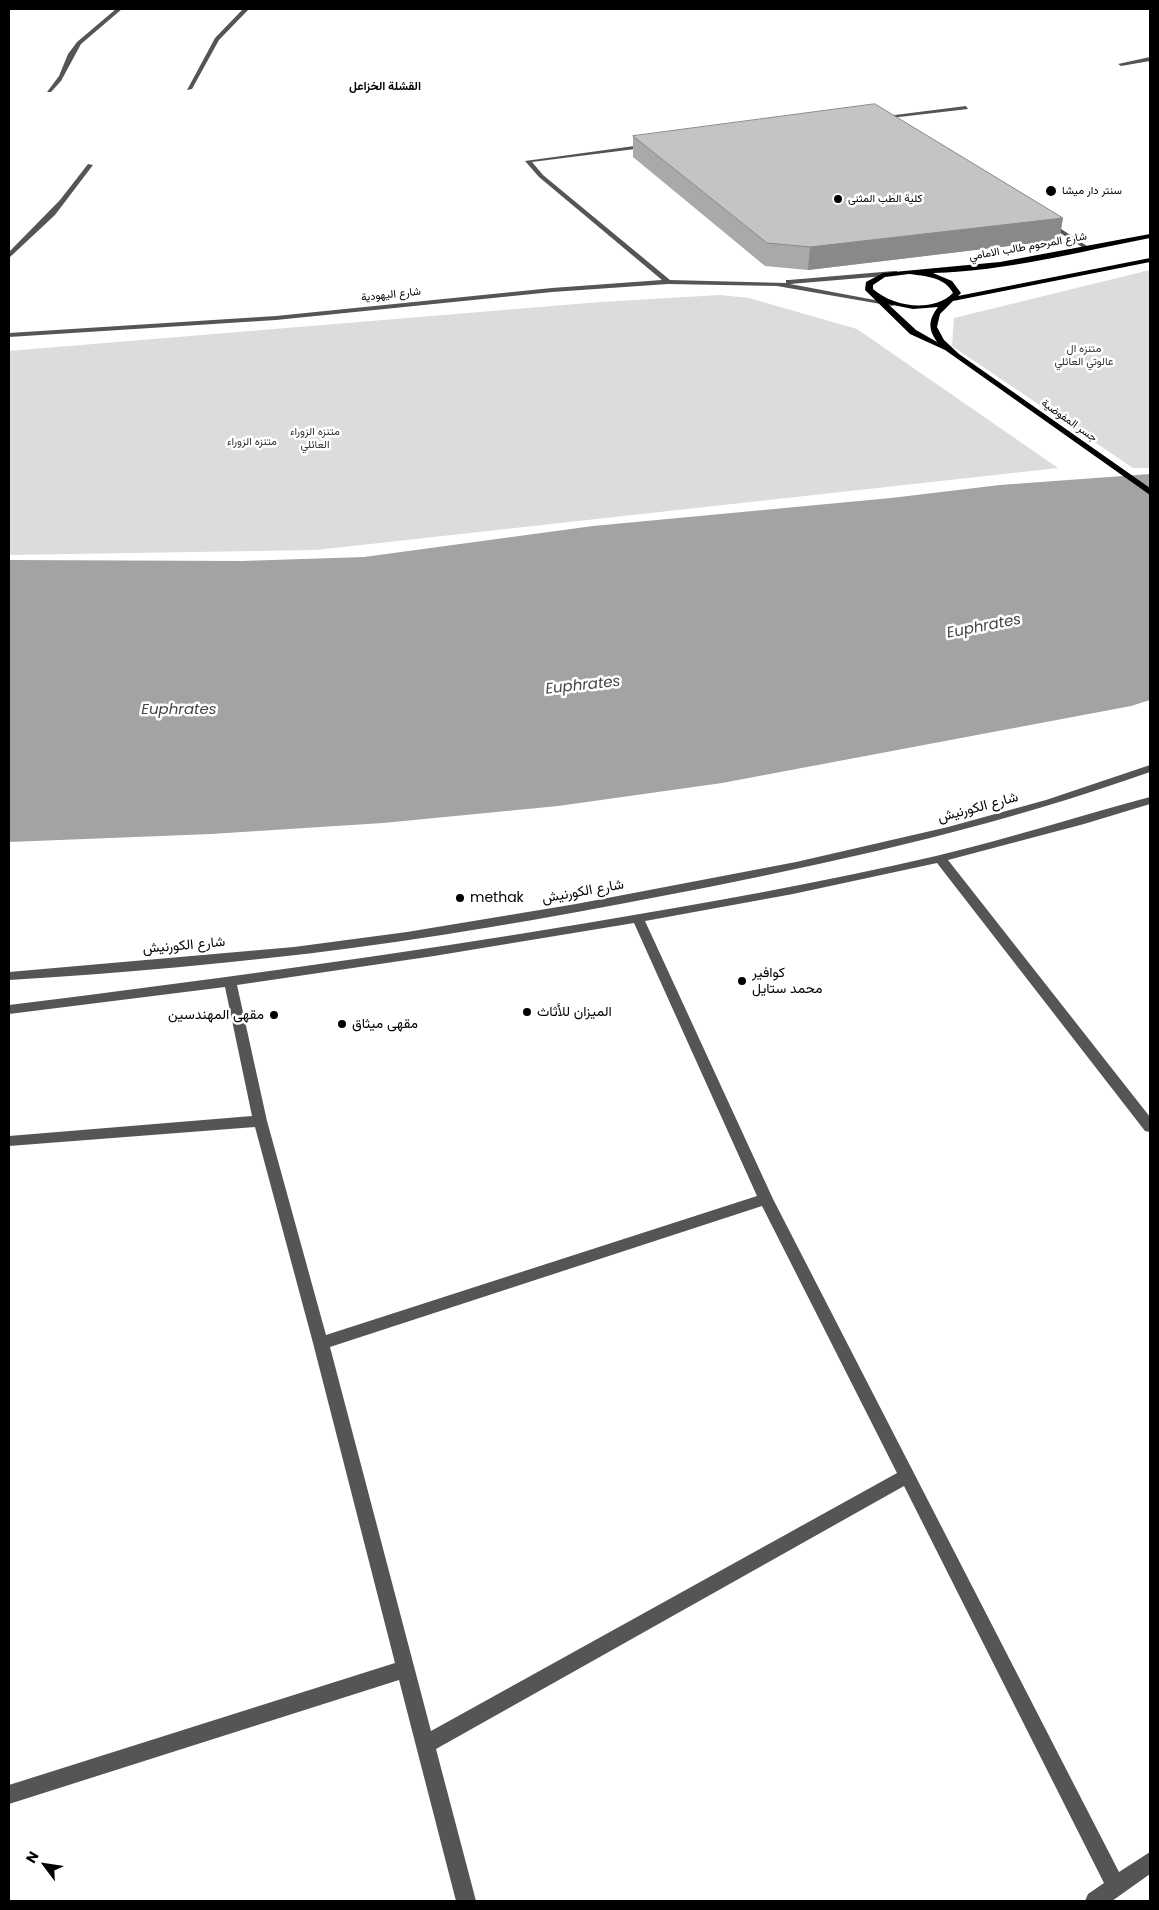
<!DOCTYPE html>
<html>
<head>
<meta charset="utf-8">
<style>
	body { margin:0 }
	#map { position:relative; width:1159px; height:1910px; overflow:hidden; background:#fff; font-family:Poppins,sans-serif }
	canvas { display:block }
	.frame { position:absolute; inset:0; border:10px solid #000; pointer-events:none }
	.north { position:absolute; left:20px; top:1840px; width:50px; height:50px; -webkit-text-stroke:4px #fff; paint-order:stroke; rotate:301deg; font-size:14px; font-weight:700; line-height:20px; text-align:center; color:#000 }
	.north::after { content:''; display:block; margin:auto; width:18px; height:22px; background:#000; clip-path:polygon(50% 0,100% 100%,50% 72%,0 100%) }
</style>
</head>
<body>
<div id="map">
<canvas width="1159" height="1910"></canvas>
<div class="frame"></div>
<div class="north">N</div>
</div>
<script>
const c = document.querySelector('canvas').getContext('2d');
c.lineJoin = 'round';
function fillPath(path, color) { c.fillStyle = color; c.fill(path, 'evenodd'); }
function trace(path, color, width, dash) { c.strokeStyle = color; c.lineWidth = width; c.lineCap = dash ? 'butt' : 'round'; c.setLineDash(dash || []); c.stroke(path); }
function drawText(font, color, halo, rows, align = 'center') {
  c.font = font + ' Poppins,Vazirmatn,sans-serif'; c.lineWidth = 5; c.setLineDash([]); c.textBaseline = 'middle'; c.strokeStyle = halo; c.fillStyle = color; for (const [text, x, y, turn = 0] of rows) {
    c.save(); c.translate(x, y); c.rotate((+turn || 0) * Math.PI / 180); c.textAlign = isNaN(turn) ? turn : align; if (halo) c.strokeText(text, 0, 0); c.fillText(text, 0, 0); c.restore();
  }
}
fillPath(new Path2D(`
	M1150,270v198h-17l-181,-122 2,-28z
	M720,295l29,3 108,31 201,139 -742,82 -307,5v-204l591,-49z`), '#dcdcdc');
fillPath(new Path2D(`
	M1150,474v226l-19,6 -409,77 -164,23 -175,17 -172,11 -202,8v-282l233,1 122,-4 229,-31 298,-28 109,-13z`), '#a3a3a3');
fillPath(new Path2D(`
	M116,9h6l-41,35 -20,37 -10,11h-4l12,-16 9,-22 9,-12z
	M243,9h6l-30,31 -27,49 -5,1 28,-52z
	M1150,57v4l-29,5 -3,-2z
	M966,106l2,3 -86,10 -3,-2z
	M649,144l2,3 -119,15 11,13 127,105 116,3v-3h3l105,-9h3v4l-107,9 106,20 -4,2 -115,-20 -109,-2 -116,8 -276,28 -267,17v-4l267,-17 276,-28 110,-8 -123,-103 -14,-16z
	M88,164l5,1 -38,50 -46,43v-6l51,-52z
	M1047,220l2,1 41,27 -5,1 -40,-26 -1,-1z
	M1150,765v7c-143,51 -291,85 -441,115 -118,23 -237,45 -357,61 -114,15 -229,25 -343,32v-8l285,-25 113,-15 169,-28 220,-42 152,-35 98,-27z
	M1150,797v7l-66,20 -136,36 202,257v15l-5,-1 -208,-268 -144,31 -148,27 128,278 346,673 31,-20v22l-38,27h-27l3,-7 16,-11 -200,-397 -468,263 40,152h-20l-57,-221 -390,124v-19l386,-122 -82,-320 -58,-216 -246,19v-10l243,-20 -27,-129 -216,27v-9c193,-24 386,-50 578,-82 117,-20 234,-40 349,-67 72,-17 143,-40 214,-59zM634,923l123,273 -431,139 -59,-214 -30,-136 197,-29zM762,1206l135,267 -466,258 -101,-384z`), '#555');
fillPath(new Path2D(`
	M1150,234v4c-72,14 -144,33 -217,35l19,8 9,12 -3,3 192,-38v4l-197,39 -13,13 -3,13 7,13 15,14 191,134v7l-205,-145 -35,-16 -45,-44 1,-8 17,-9 117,-11zM909,274c16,2 36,3 44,19 -20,20 -60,14 -80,-4v-4l12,-8zM888,304l25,5 25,-2c-10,13 -10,22 -1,35l-21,-12z`), '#000');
fillPath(new Path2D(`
	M633,136l430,82 -4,22 -251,30 -43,-4 -132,-109z`), '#a9a9a9');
fillPath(new Path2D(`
	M1063,218l-4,22 -251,30 2,-23z`), '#898989');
const building = new Path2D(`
	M875,104l188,114 -253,29 -43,-4 -134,-107z`);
fillPath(building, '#c4c4c4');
trace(building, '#898989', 1);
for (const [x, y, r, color] of [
	[1051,191,6,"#000"],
	[838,199,5,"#000"],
	[460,898,5,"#000"],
	[742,981,5,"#000"],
	[527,1012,5,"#000"],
	[274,1015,5,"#000"],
	[342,1024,5,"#000"]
]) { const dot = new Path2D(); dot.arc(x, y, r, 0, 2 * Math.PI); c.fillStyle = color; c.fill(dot); trace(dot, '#fff', 2); }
drawText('11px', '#000', '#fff', [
	["سنتر دار ميشا",1062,191],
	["كلية الطب المثنى",848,199]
], 'left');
drawText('11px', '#000', '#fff', [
	["شارع المرحوم طالب الامامي",1028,247,-10],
	["شارع اليهودية",391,295,-6],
	["جسر المفوضية",1069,421,35]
]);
drawText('11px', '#333', '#fff', [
	["متنزه ال",1084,349],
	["عالوتي العائلي",1084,362],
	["متنزه الزوراء",315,432],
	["العائلي",315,445],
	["متنزه الزوراء",252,442]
]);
drawText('bold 12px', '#000', '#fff', [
	["القشلة الخزاعل",385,87]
]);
drawText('14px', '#000', '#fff', [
	["شارع الكورنيش",978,808,-15],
	["شارع الكورنيش",583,892,-10],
	["شارع الكورنيش",184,946,-5]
]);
drawText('14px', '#000', '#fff', [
	["methak",470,898],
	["كوافير",752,973],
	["محمد ستايل",752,989],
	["الميزان للأثاث",537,1012],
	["مقهى المهندسين",264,1015,"right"],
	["مقهى ميثاق",352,1024]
], 'left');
drawText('italic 15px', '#444', '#fff', [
	["Euphrates",984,627,-11],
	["Euphrates",583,686,-6],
	["Euphrates",179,710]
]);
</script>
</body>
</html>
